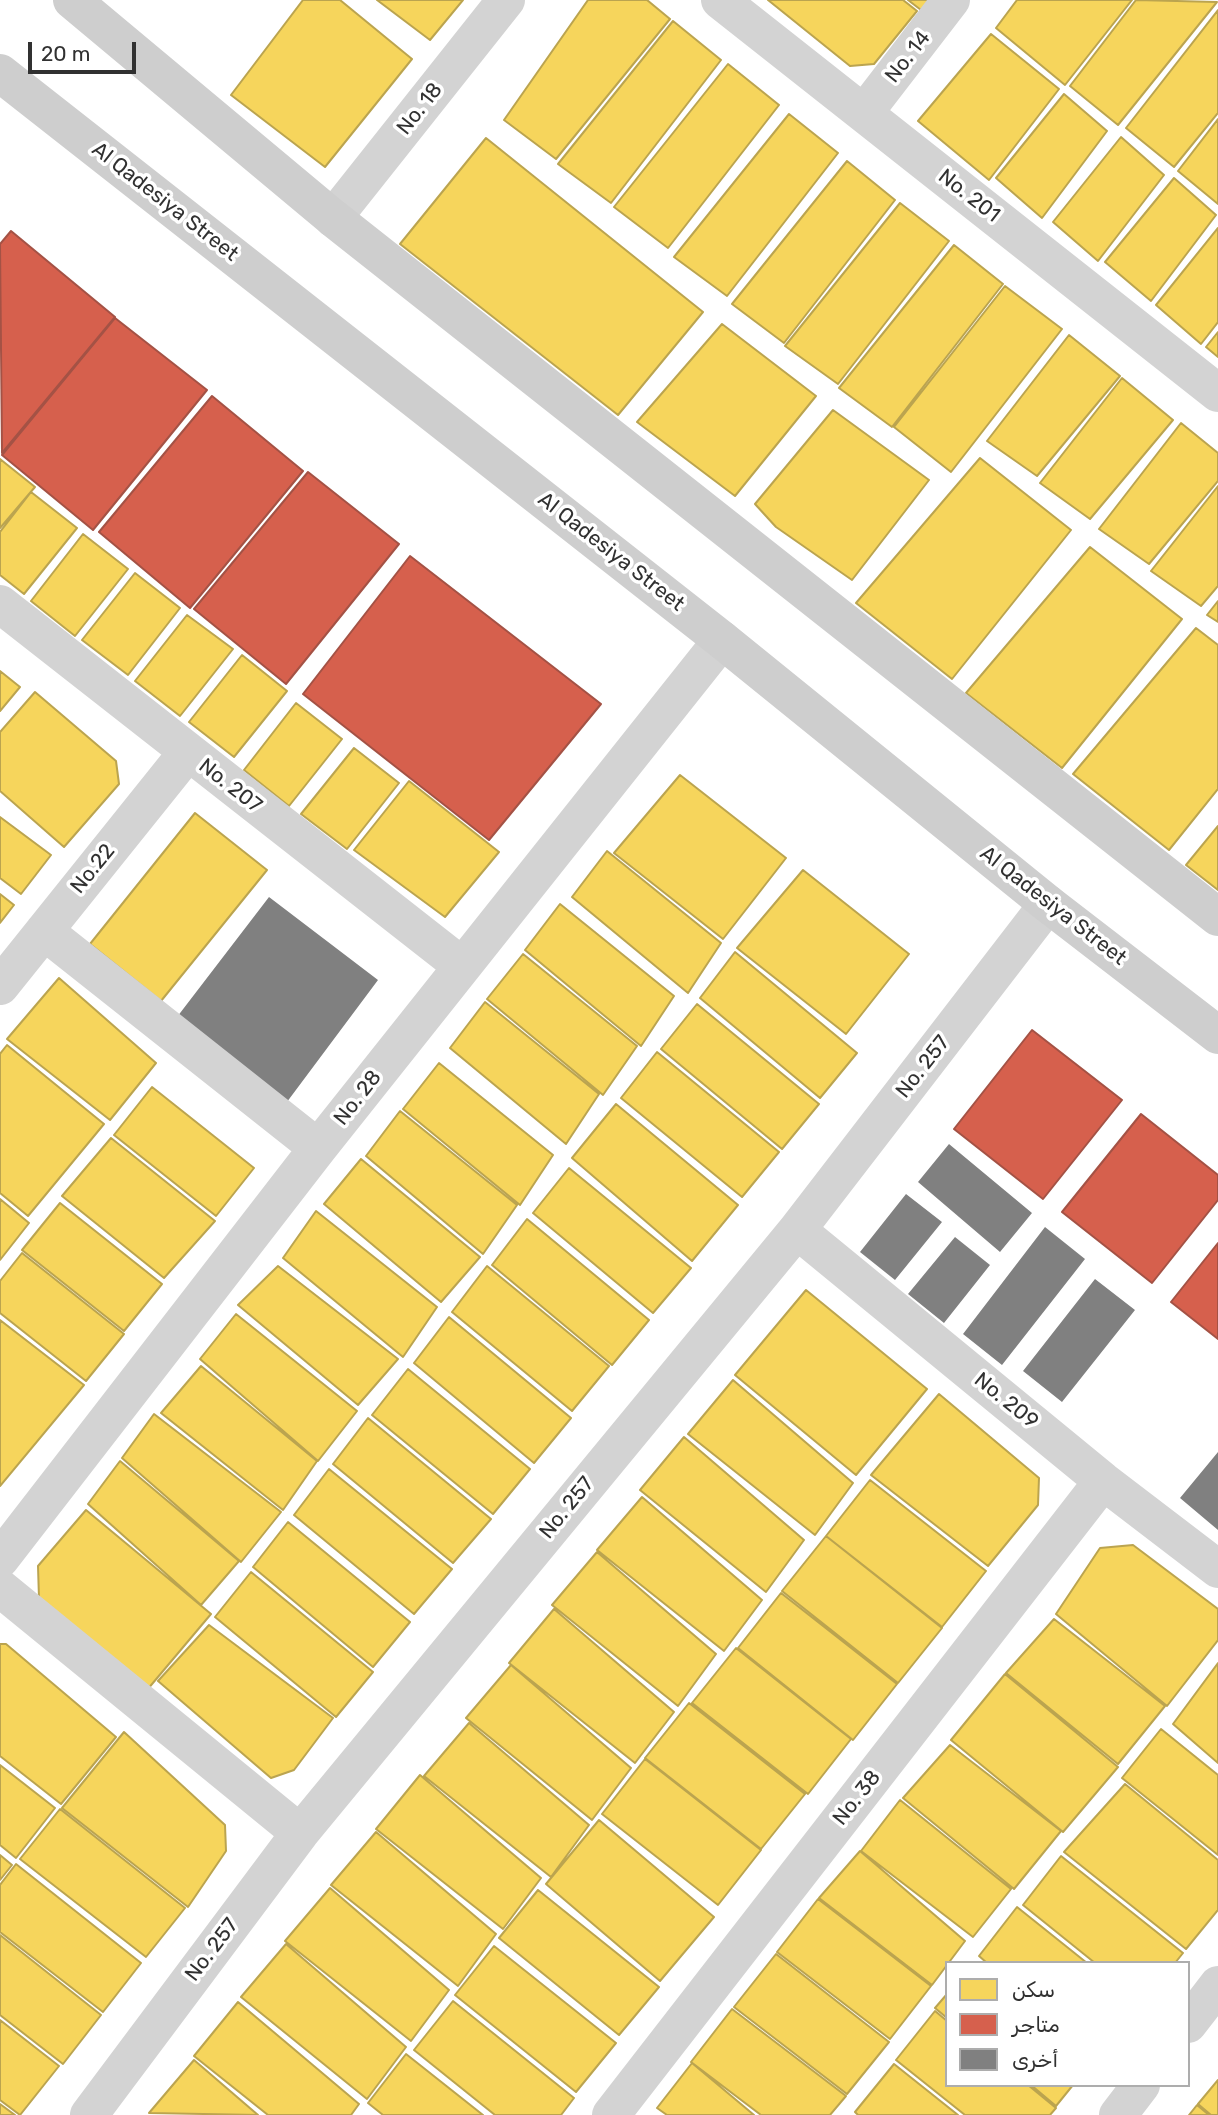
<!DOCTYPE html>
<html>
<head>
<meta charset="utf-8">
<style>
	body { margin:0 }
	#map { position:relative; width:1218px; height:2115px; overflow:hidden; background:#fff; font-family:Rubik,"Noto Naskh Arabic",sans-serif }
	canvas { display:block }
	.legend { position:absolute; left:945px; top:1961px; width:245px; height:126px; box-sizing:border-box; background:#fff; border:2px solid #adadad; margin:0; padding:9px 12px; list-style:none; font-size:21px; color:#313131 }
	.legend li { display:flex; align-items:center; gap:14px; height:35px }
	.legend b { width:35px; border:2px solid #adadad }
	.scale { position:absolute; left:28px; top:42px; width:108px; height:32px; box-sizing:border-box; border:4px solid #313131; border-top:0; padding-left:9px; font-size:21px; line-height:24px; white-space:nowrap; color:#313131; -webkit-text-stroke:5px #fff; paint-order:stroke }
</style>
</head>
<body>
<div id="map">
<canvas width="1218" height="2115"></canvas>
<ul class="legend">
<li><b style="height:19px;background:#f6d55c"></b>سكن</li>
<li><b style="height:19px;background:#d6604d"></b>متاجر</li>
<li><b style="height:19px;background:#808080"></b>أخرى</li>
</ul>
<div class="scale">20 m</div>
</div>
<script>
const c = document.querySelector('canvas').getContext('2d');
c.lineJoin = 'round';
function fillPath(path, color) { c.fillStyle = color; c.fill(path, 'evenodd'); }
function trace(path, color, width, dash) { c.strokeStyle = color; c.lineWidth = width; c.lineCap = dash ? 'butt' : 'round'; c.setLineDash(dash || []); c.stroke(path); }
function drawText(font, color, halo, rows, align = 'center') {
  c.font = font + ' Rubik,sans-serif'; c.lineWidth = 7; c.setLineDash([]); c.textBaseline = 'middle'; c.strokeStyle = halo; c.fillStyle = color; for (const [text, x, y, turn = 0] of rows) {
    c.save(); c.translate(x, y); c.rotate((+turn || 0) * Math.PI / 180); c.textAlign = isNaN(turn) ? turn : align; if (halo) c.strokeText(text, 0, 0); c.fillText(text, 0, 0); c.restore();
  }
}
const homes = new Path2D(`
	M303,0h37l72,59 -87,108 -94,-72z
	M377,0h86l-33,40z
	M588,0h59l23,19 -114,140 -52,-39z
	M768,0h135l14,11 -43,53 -24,2z
	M908,0h21l-8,10z
	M1017,0h115l-67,85 -69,-57z
	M1136,0l81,2 -99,123 -48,-39z
	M1218,10v103l-44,54 -48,-39z
	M673,21l48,39 -110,143 -53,-39z
	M991,34l68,55 -70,91 -71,-59z
	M728,64l51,41 -111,143 -54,-41z
	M1064,94l43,37 -65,87 -46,-40z
	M789,114l49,39 -111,143 -53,-39z
	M1218,119v85l-40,-33z
	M1121,137l43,38 -66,86 -45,-39z
	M486,138l217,174 -85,103 -218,-171z
	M847,161l48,39 -111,143 -52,-39z
	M1174,178l42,37 -65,86 -46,-39z
	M900,203l49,38 -111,143 -53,-38z
	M1218,228v94l-17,22 -45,-39z
	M954,245l49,39 -111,143 -53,-39z
	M1005,286l57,43 -111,143 -57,-45z
	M722,324l94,72 -81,100 -98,-74z
	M1218,332v25l-12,-10z
	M1069,335l51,41 -83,100 -50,-35z
	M1122,378l51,42 -83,99 -50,-36z
	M833,410l96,70 -77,100 -76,-53 -21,-23z
	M1181,423l37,30v28l-69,83 -50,-35z
	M980,458l91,72 -119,149 -96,-76z
	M0,459l35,28 -35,41z
	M1218,486v100l-17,20 -50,-35z
	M31,492l46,36 -53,66 -24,-19v-43z
	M83,534l45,35 -53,67 -44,-35z
	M1090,547l92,72 -120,149 -96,-75z
	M135,573l45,35 -52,67 -46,-35z
	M1218,601v21l-11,-7z
	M187,615l46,34 -53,67 -45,-35z
	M1196,628l22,17v144l-49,61 -96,-76z
	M242,655l45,36 -53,66 -45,-35z
	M0,671l20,16 -20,24z
	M35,692l81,69 3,23 -55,63 -64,-56v-59z
	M296,703l46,36 -53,67 -45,-36z
	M354,748l45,35 -52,66 -46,-35z
	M680,775l106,83 -63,81 -109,-86z
	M409,781l90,71 -54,65 -91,-67z
	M195,813l72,57 -106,131 -71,-57z
	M0,817l51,38 -30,39 -21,-16z
	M1218,826v64l-32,-25z
	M607,851l114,92 -33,50 -116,-96z
	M803,870l106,84 -63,80 -109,-86z
	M0,894l14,11 -14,18z
	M560,904l114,92 -33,50 -116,-96z
	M735,952l122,101 -37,45 -120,-100z
	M523,954l114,92 -34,49 -116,-96z
	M59,978l97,85 -46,57 -103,-81z
	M485,1002l114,92 -33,50 -116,-96z
	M697,1004l122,100 -37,45 -121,-100z
	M7,1045l97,79 -76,92 -28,-23v-139z
	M657,1052l122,100 -37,45 -121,-99z
	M439,1063l114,92 -33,50 -117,-96z
	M152,1087l102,81 -38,48 -102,-81z
	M616,1104l122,101 -46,56 -120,-103z
	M400,1111l117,94 -34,49 -117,-98z
	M111,1138l104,83 -51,57 -102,-82z
	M361,1159l119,98 -39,45 -117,-98z
	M569,1168l122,100 -38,45 -120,-100z
	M0,1199l29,24 -29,37z
	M60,1203l102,81 -38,47 -102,-81z
	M316,1211l121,96 -34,50 -120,-99z
	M527,1219l122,101 -37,45 -120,-100z
	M22,1253l102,81 -38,47 -86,-68v-32z
	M278,1266l120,93 -40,46 -120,-100z
	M487,1266l122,100 -37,45 -120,-99z
	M806,1290l121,99 -71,86 -121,-100z
	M236,1314l121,97 -39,50 -118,-102z
	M449,1317l122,101 -37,45 -120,-100z
	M0,1320l84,65 -84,101z
	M201,1366l116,95 -34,49 -122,-97z
	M408,1369l122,100 -37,45 -121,-99z
	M733,1380l120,103 -38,52 -127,-101z
	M939,1394l100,84 -1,27 -50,61 -117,-91z
	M154,1414l127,98 -40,50 -119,-104z
	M368,1418l123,101 -38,44 -120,-99z
	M684,1437l120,103 -38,52 -126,-102z
	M120,1461l119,100 -38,44 -113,-101z
	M329,1469l123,100 -38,45 -120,-99z
	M870,1480l116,91 -44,56 -116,-91z
	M642,1497l120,103 -38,51 -127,-101z
	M86,1510l125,104 -64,76 -108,-91 -1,-33z
	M288,1522l122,100 -37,45 -120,-100z
	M826,1536l116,92 -44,55 -116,-92z
	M1133,1545l85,64v31l-51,66 -111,-92 44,-66z
	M597,1552l119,102 -38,52 -126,-101z
	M251,1572l122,100 -37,45 -121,-100z
	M781,1593l116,91 -44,56 -115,-92z
	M554,1609l120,103 -39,51 -126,-100z
	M1054,1619l111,87 -47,58 -112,-91z
	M209,1625l124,93 -39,52 -23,8 -113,-97z
	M0,1644h6l110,93 -55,67 -61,-48z
	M736,1648l115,91 -43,55 -116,-91z
	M1218,1663v100l-45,-39z
	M511,1665l120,103 -39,52 -126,-102z
	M1005,1674l113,93 -55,65 -112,-92z
	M689,1703l116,91 -44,55 -116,-91z
	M469,1723l120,102 -38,52 -127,-101z
	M1161,1729l57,46v80l-96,-77z
	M124,1732l101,93 1,26 -38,56 -126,-99z
	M950,1745l111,86 -47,58 -111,-91z
	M645,1759l116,91 -43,55 -116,-91z
	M0,1765l55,43 -39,50 -16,-13z
	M420,1775l121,103 -38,51 -127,-100z
	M1125,1784l93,76v50l-32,39 -122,-97z
	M900,1800l111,89 -38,48 -112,-86z
	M60,1809l125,99 -39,49 -126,-98z
	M599,1820l115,97 -54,64 -114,-97z
	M376,1832l120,102 -38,52 -127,-101z
	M860,1851l105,90 -33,44 -113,-87z
	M0,1855l12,10 -12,15z
	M1061,1856l122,97 -8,10h-80l-72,-58z
	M16,1864l125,99 -38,49 -103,-80v-47z
	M330,1888l119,102 -38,51 -126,-100z
	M538,1890l121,97 -40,48 -120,-97z
	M818,1899l113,87 -41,53 -113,-87z
	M1017,1907l70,56h-100l-8,-7z
	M0,1935l101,80 -38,49 -63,-49z
	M286,1944l120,103 -39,52 -126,-102z
	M494,1946l122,97 -40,49 -121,-97z
	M776,1954l113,88 -42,52 -113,-87z
	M947,1994v24l-12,-10z
	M453,2001l121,97 -13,17h-66l-81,-65z
	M238,2002l121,102 -8,11h-83l-74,-59z
	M732,2009l114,87 -16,19h-69l-70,-53z
	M935,2011l12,10v64h81l28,23 -6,7h-85l-69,-55z
	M0,2020l59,46 -39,49 -20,-15z
	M406,2054l77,61h-100l-15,-12z
	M194,2060l64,55 -109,-2z
	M692,2063l62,52h-87l-10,-7z
	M894,2064l64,51h-100l-3,-3z
	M1218,2080v35h-7l-13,-11z
	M1031,2085h42l-17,21z
	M0,2104l15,11h-15z
	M1197,2105l12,10h-20z`);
fillPath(homes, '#f6d55c');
trace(homes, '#bba44f', 2);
const shops = new Path2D(`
	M11,231l104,86 -113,136 -2,-209z
	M115,318l92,72 -114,140 -91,-75z
	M212,396l91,75 -113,137 -91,-76z
	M308,472l91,72 -113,140 -92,-75z
	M410,556l191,148 -112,136 -186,-146z
	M1032,1030l90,70 -79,99 -89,-70z
	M1141,1114l77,61v25l-66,83 -90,-71z
	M1218,1243v96l-47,-37z`);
fillPath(shops, '#d6604d');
trace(shops, '#a45245', 2);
fillPath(new Path2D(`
	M269,897l109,83 -103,138 -111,-84z
	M949,1144l83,69 -32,39 -82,-70z
	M906,1194l36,28 -47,58 -35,-28z
	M1045,1227l40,32 -83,106 -39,-31z
	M955,1237l35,28 -46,58 -36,-29z
	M1095,1279l40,31 -73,92 -39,-31z
	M1218,1452v78l-38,-32z`), '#808080');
trace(new Path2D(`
	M720,0l498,393
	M864,113l87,-113
	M333,218l173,-218
	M0,604l462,362
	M44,931l274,217
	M0,986l187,-233
	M797,1230l306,251 115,88
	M0,1559l318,-411 404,-508
	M0,1588l300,245
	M1188,2024l30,-39
	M89,2115l211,-282 497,-603 251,-326
	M611,2115l492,-634
	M1118,2115l23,-30`), '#d3d3d3', 38);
trace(new Path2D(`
	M72,0l261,218 885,699
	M0,73l722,567 326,264 170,131`), '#cecece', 38);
drawText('21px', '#313131', '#fff', [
	["No. 14",908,57,-52],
	["No. 18",420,109,-52],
	["No. 201",969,196,38],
	["Al Qadesiya Street",165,202,38],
	["Al Qadesiya Street",611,552,38],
	["No. 207",230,786,38],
	["No.22",93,869,-51],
	["Al Qadesiya Street",1053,906,38],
	["No. 257",923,1067,-52],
	["No. 28",358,1098,-52],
	["No. 209",1006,1401,39],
	["No. 257",567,1508,-51],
	["No. 38",857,1798,-52],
	["No. 257",212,1950,-53]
]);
</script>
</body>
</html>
